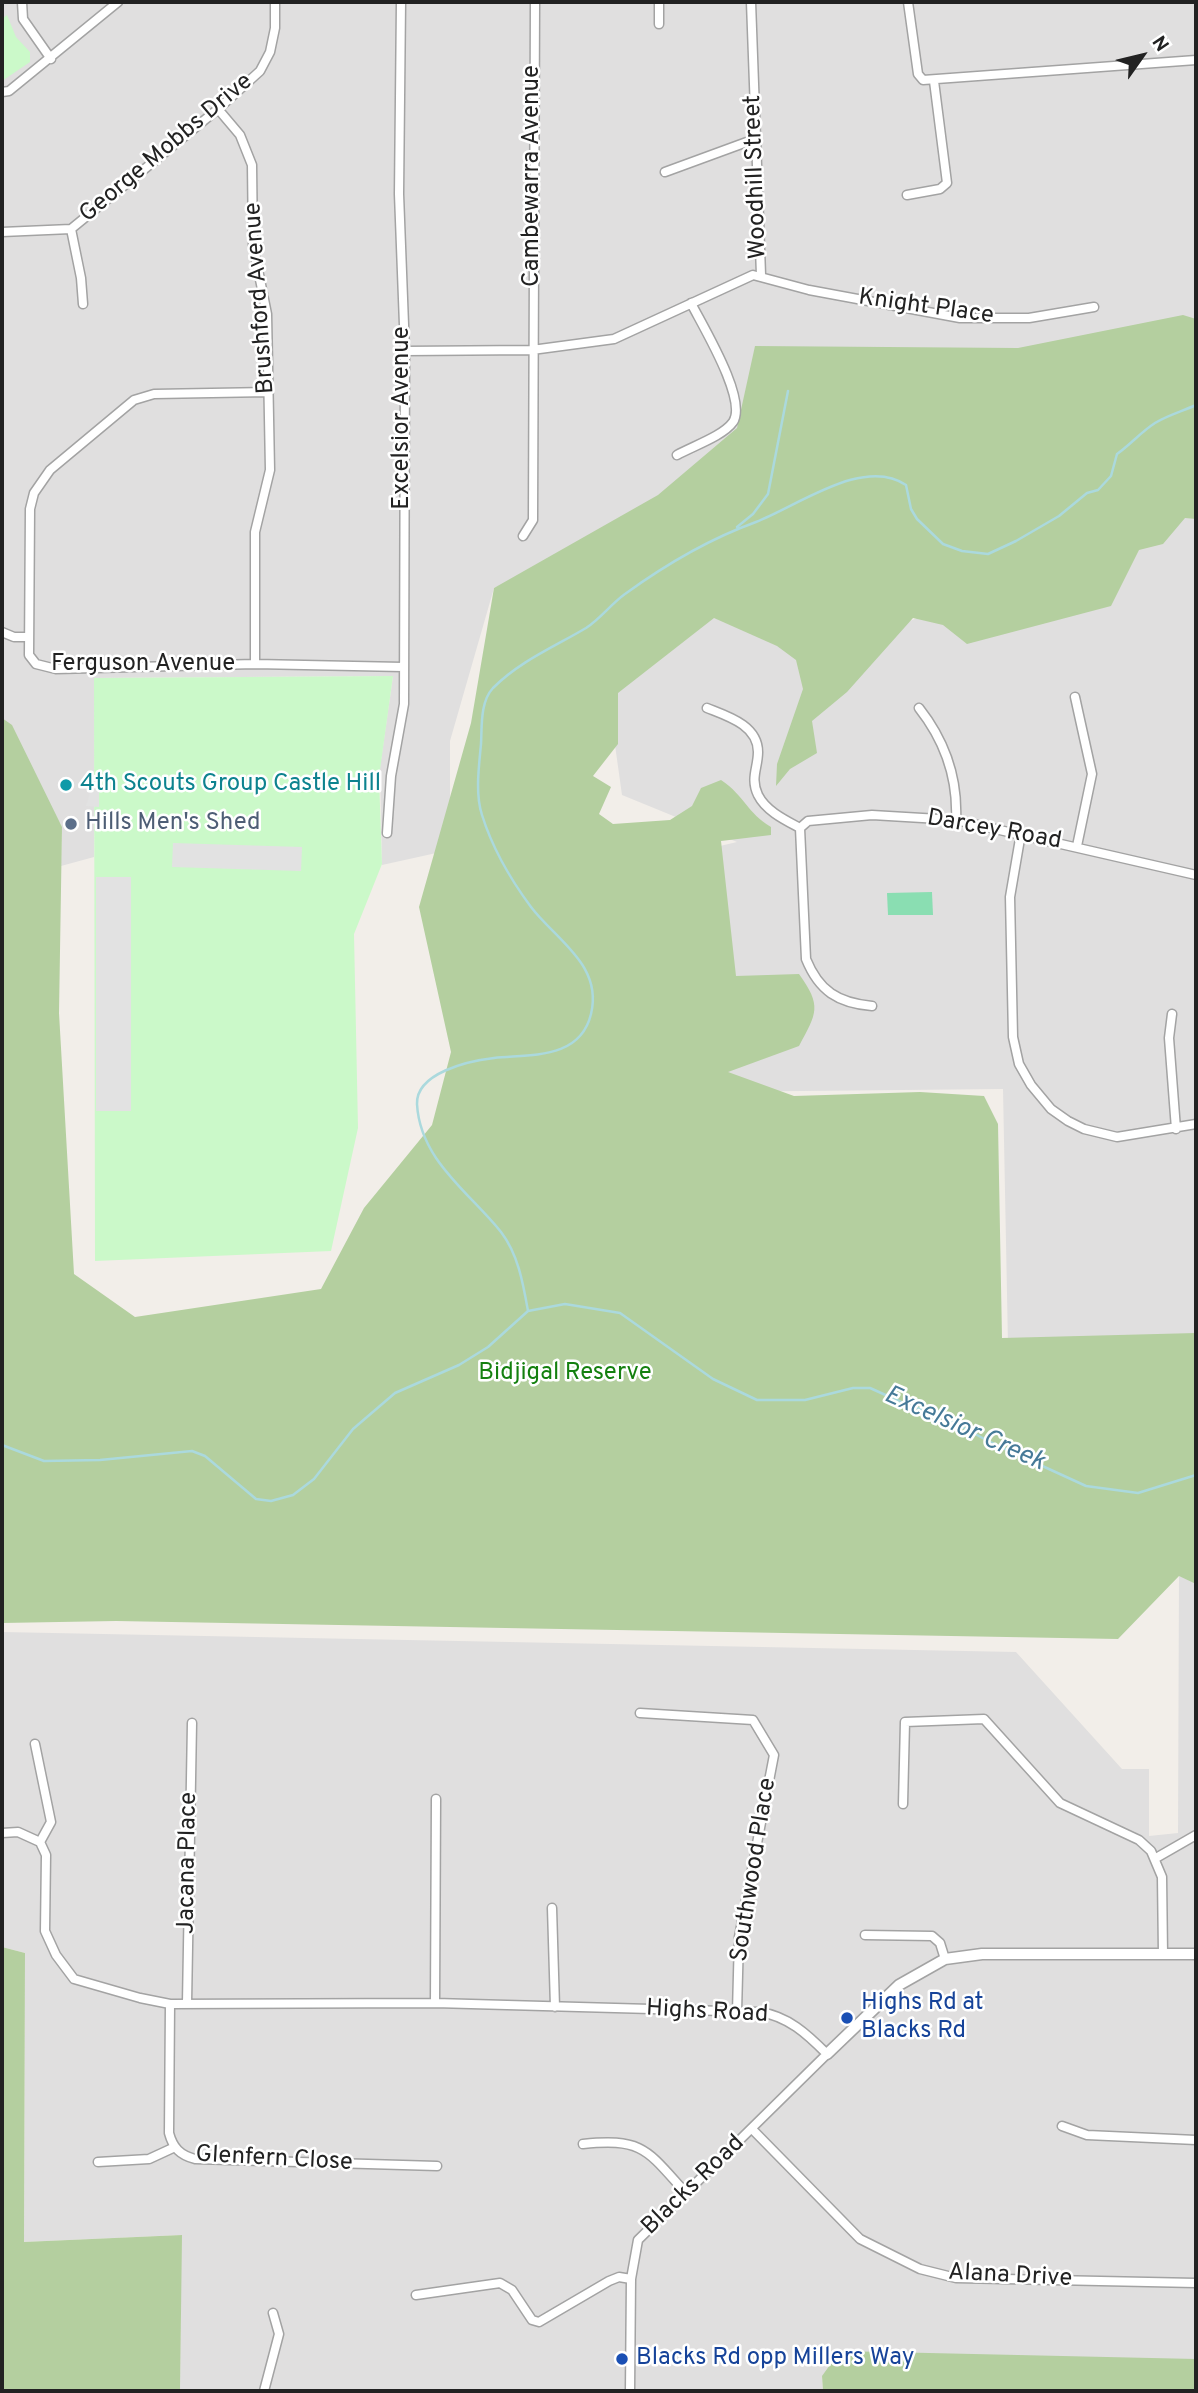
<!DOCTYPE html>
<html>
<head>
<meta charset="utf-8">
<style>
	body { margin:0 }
	#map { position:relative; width:1198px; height:2393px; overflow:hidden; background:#f2eee9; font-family:Overpass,sans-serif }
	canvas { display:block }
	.frame { position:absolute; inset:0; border:4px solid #222; pointer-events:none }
	.north { position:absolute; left:1107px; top:21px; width:70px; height:70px; -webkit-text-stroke:5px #fff; paint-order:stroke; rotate:56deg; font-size:19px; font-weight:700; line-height:28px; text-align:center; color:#222 }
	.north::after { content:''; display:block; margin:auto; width:24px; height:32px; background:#222; clip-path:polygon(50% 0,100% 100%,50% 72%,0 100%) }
</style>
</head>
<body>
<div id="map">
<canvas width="1198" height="2393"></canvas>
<div class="frame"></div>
<div class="north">N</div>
</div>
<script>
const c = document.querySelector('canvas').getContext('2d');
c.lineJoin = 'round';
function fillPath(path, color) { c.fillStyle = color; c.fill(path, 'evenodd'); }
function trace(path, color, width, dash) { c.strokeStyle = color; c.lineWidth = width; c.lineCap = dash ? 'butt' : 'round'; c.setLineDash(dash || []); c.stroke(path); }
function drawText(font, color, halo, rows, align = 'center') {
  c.font = font + ' Overpass,sans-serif'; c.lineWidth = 5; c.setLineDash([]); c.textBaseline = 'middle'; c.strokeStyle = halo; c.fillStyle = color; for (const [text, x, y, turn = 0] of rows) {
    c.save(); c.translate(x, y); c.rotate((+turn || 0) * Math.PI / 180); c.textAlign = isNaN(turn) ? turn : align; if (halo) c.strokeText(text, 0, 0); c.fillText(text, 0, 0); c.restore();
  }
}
fillPath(new Path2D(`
	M2,2h1194v378l-397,72 -305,136 -44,153v109l-68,15 -2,-98 13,-91 -298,2 -1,179 -33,9 1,-39 -60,-109z
	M1184,514l12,2v828l-188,1 -5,-256 -302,3 -11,-106 -34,-125 81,-19 -115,-47 -15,-107 113,-82 90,51 116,-42 211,-68z
	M1179,1576l17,2v785l-374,13 1,15h-643l1,-156 -157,7 1,-289 -23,-6v-315l1014,20 106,117h27v67l29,-3z`), '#e0dfdf');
fillPath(new Path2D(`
	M1183,315l13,4v200l-11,-1 -22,26 -24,6 -28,56 -144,38 -24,-19 -30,-7 -66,74 -35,29 5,32 -27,16 -14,17 1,-22 26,-75 -7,-29 -19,-14 -63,-28 -96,75v51l-25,32 18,11 -12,27 14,10 57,-4 22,-14 9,-18 20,-8c24,16 26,33 50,47v8l-50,6 15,135 63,-2c23,32 18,39 0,72l-71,26 66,24 126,-4 64,4 14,28 4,214 194,-5v251l-17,-8 -61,63 -1002,-18 -114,2v-905l10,7 50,102 -3,186 15,261 61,43 186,-28 43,-81 68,-83 19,-73 -32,-145 52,-184 23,-135 164,-93 79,-67 18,-82 263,2z
	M2,1947l23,6 -1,289 158,-7 -2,156h-178z
	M840,2351l356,8v32h-373l-1,-15z`), '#b4cf9f');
fillPath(new Path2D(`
	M7,15l9,22 14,15v10l-28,19v-62z
	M393,676l-14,101 3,87 -28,70 4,194 -27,123 -236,10 -1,-583z`), '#cbf9c9');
fillPath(new Path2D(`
	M932,892l1,23h-45l-1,-22z`), '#8adeb2');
fillPath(new Path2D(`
	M94,779l5,1v27l-13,-1z
	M173,843l129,4 -1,24 -129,-4z
	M96,877h35v234h-35z`), '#e2e2e2');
trace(new Path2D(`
	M737,527l16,-13 15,-20 20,-103
	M528,1311c-5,-28 -10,-57 -27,-79 -32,-40 -81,-72 -84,-128 -1,-31 51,-43 77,-46 36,-4 86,2 97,-44 12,-49 -35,-74 -60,-107 -20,-27 -39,-60 -49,-92 -7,-21 -3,-49 -1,-71 1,-18 -1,-42 12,-56 27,-27 61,-41 93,-60 14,-9 25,-24 39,-34 40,-29 84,-55 131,-72 42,-16 108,-66 150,-37l5,24 6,10 26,25 19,7 26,3 28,-13 43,-25 28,-23 11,-3 13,-14 6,-22c14,-10 24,-22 38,-31 13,-8 28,-12 41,-18
	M2,1445l42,16 56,-1 92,-9 13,5 51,43 15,2 22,-6 21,-16 39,-50 42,-36 64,-28 29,-18 40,-36 37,-7 55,9 93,66 44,21h48l48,-12h17l40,18 28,8 52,28 96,44 52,7 58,-18`), '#abd9dd', 2.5);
const minor = new Path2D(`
	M22,2l1,17 28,40
	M659,2v22
	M751,2l10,273
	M908,2l10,72 5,6 273,-20
	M2,92l7,-1 109,-89
	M218,109l22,26 12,30 1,80 14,69 3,156 -15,62v132
	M665,172l90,-33
	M907,195l33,-6 7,-6 -13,-102
	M71,229l10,49 2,26
	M2,232l69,-3 147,-120 42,-38 10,-19 5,-24v-26
	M405,351l127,-1 82,-11 139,-64 56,15 151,28h69l65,-11
	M269,392l-115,2 -20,6 -84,70 -16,23 -4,16 -1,146 7,9 20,5 199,-5 148,3
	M677,455c16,-9 46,-19 56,-33 15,-22 -31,-97 -42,-119
	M523,536l10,-16 2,-518
	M2,632l12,5h15
	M1075,697l17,77 -15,72
	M707,708c20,8 51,17 51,44 0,16 -8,26 0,43 8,16 27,25 42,33
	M919,708c26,33 39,69 37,112
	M387,833l4,-57 13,-72 1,-353 -6,-157 2,-192
	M1021,833l-11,64 3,140 6,27 12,21 20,24 17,12 16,8 33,8 79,-13
	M872,1006c-34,-3 -53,-15 -66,-47l-6,-131 8,-7 64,-6 84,5 240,55
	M1172,1014l-3,24 7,91
	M640,1713l113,7 21,35 -35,182 -2,75
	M35,1744l16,78 -11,20
	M903,1804l2,-82 79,-3 76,84 79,37 12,11 11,26 1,77
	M2,1833l16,-1 22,10 6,13 -1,76 11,24 18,24 66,19 30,6 265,-1 324,9c29,4 48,22 68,42l-189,186 -7,39 -1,112
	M1156,1858l40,-23
	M552,1908l3,99
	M865,1935l67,1 8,7 5,16
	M187,2003l5,-280
	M435,2003l1,-204
	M170,2004l-1,129c4,15 11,22 26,26l242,7
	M1062,2126l25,9 109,5
	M752,2129l108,110 60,30 36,9 240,5
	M583,2144c60,-6 64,6 102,48
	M98,2162l51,-3 26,-12
	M416,2295l84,-12 12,7 20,30 7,2 70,-41 10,-4 12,2
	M264,2391l15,-57 -6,-21`);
const tertiary = new Path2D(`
	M827,2054l72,-69 46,-26 37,-5h214`);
trace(minor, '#a3a3a3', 11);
trace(tertiary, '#a3a3a3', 13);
trace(minor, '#fff', 8);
trace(tertiary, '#fff', 10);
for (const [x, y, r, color] of [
	[66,785,7,"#0f9aa8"],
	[71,824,7,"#5c6f8a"],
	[847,2018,7,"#1a4fb4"],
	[622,2359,7,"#1a4fb4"]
]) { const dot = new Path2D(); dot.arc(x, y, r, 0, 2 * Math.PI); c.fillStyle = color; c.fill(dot); trace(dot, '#fff', 2.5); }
drawText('24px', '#222', '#fff', [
	["George Mobbs Drive",167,149,-40],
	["Cambewarra Avenue",533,176,-90],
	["Woodhill Street",757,177,-92],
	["Brushford Avenue",261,298,-94],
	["Knight Place",926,308,8],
	["Excelsior Avenue",403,418,-90],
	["Ferguson Avenue",143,665],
	["Darcey Road",994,831,10],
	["Jacana Place",189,1863,-89],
	["Southwood Place",755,1870,-81],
	["Highs Road",707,2013,3],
	["Glenfern Close",274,2160,3],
	["Blacks Road",694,2186,-44],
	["Alana Drive",1010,2277,3]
]);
drawText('24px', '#0d838f', '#fff', [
	["4th Scouts Group Castle Hill",80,785]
], 'left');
drawText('24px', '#4e5e75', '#fff', [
	["Hills Men's Shed",85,824]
], 'left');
drawText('24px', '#14800f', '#fff', [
	["Bidjigal Reserve",565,1374]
]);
drawText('24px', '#164399', '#fff', [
	["Highs Rd at",861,2004],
	["Blacks Rd",861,2032],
	["Blacks Rd opp Millers Way",636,2359]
], 'left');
drawText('italic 26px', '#467a98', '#fff', [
	["Excelsior Creek",964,1430,24]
]);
</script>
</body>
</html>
